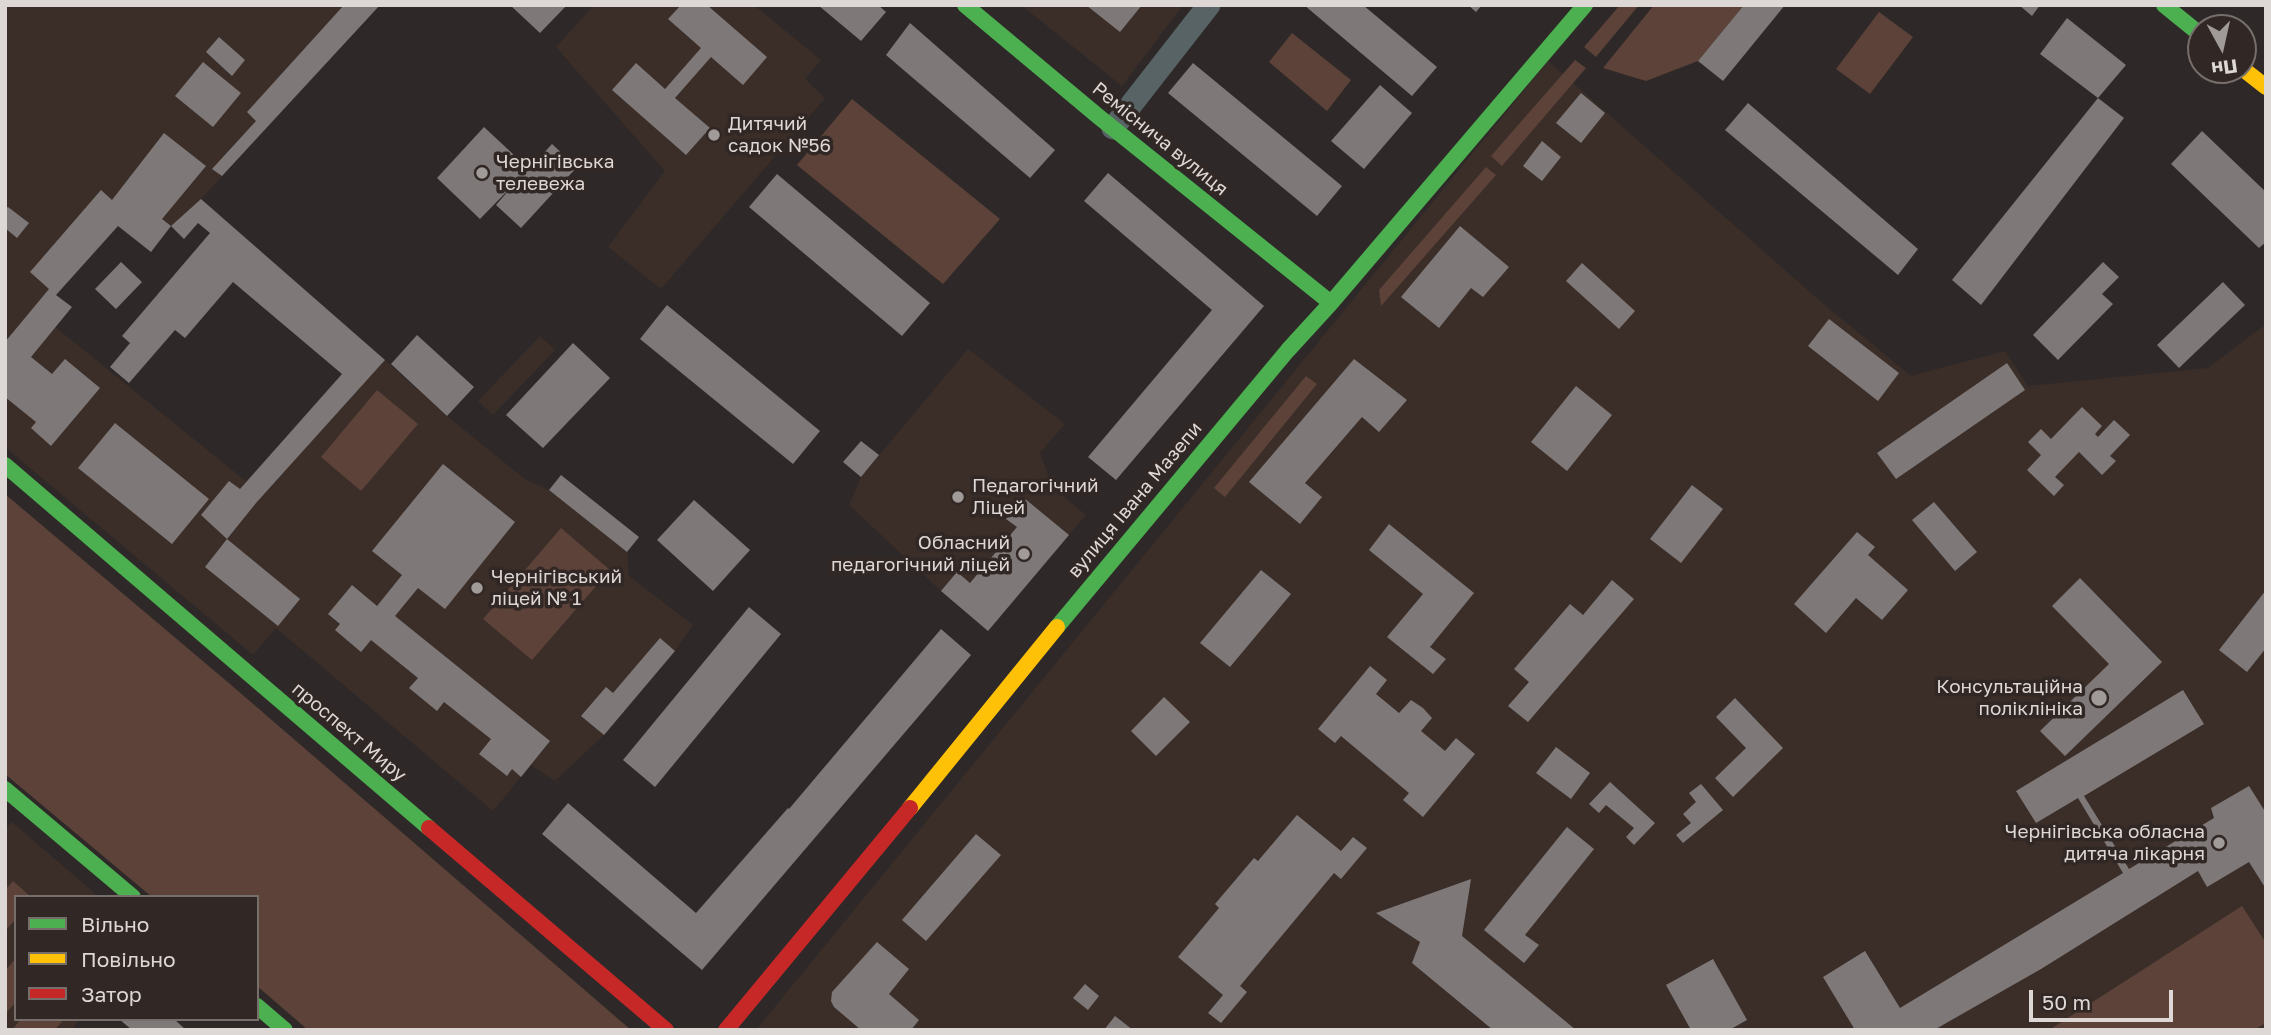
<!DOCTYPE html>
<html>
<head>
<meta charset="utf-8">
<style>
	body { margin:0 }
	#map { position:relative; width:2271px; height:1035px; overflow:hidden; background:#2e2928; font-family:"Golos Text",sans-serif }
	canvas { display:block }
	.frame { position:absolute; inset:0; border:7px solid #ddd7d5; pointer-events:none }
	.legend { position:absolute; left:14px; top:895px; width:245px; height:126px; box-sizing:border-box; background:#312825; border:2px solid #766e6b; margin:0; padding:9px 12px; list-style:none; font-size:21px; color:#ddd7d5 }
	.legend li { display:flex; align-items:center; gap:14px; height:35px }
	.legend b { width:35px; border:2px solid #766e6b }
	.north { position:absolute; left:2187px; top:14px; width:70px; height:70px; box-sizing:border-box; background:#312825; border:2px solid #766e6b; border-radius:50%; rotate:172deg; font-size:19px; font-weight:700; line-height:28px; text-align:center; color:#ddd7d5 }
	.north::after { content:''; display:block; margin:auto; width:24px; height:32px; background:#a09a98; clip-path:polygon(50% 0,100% 100%,50% 72%,0 100%) }
	.scale { position:absolute; left:2029px; top:990px; width:144px; height:32px; box-sizing:border-box; border:4px solid #ddd7d5; border-top:0; padding-left:9px; font-size:21px; line-height:24px; white-space:nowrap; color:#ddd7d5; -webkit-text-stroke:5px #312825; paint-order:stroke }
</style>
</head>
<body>
<div id="map">
<canvas width="2271" height="1035"></canvas>
<div class="frame"></div>
<ul class="legend">
<li><b style="height:9px;background:#4caf50"></b>Вільно</li>
<li><b style="height:9px;background:#ffc107"></b>Повільно</li>
<li><b style="height:9px;background:#c62828"></b>Затор</li>
</ul>
<div class="north">Пн</div>
<div class="scale">50 m</div>
</div>
<script>
const c = document.querySelector('canvas').getContext('2d');
c.lineJoin = 'round';
function fillPath(path, color) { c.fillStyle = color; c.fill(path, 'evenodd'); }
function trace(path, color, width, dash) { c.strokeStyle = color; c.lineWidth = width; c.lineCap = dash ? 'butt' : 'round'; c.setLineDash(dash || []); c.stroke(path); }
function drawText(font, color, halo, rows, align = 'center') {
  c.font = font + ' "Golos Text",sans-serif'; c.lineWidth = 7; c.setLineDash([]); c.textBaseline = 'middle'; c.strokeStyle = halo; c.fillStyle = color; for (const [text, x, y, turn = 0] of rows) {
    c.save(); c.translate(x, y); c.rotate((+turn || 0) * Math.PI / 180); c.textAlign = isNaN(turn) ? turn : align; if (halo) c.strokeText(text, 0, 0); c.fillText(text, 0, 0); c.restore();
  }
}
fillPath(new Path2D(`
	M5,5h375l-179,194 -30,27 -10,-7 -43,7 -62,69 -23,14 230,186 122,-135 62,56 79,64 23,10 78,62 2,24 64,49 -18,26 -71,84 -49,46 -24,-16 -38,46 -217,-183 -23,27 -248,-208z
	M594,5h160l67,55 -16,19 20,19 -164,191 -53,-42 57,-76 -109,-124z
	M1021,5h162l-61,81z
	M1548,61l272,240 91,75 94,-25 23,35 180,-18 58,-44v706h-1510z
	M540,336l15,14 -62,65 -15,-14z
	M968,349l97,75 -25,29 13,35 33,27 -98,116 -47,-40 -92,-86 12,-28z
	M12,822l87,75h-83v122h64l-9,11h-66v-201z`), '#3b2e28');
fillPath(new Path2D(`
	M1620,5h19l-43,52 -12,-10z
	M1654,5h90l-46,56 -52,20 -43,-13z
	M1879,12l34,25 -43,57 -34,-25z
	M1292,33l59,47 -24,31 -58,-49z
	M1575,60l11,8 -84,98 -11,-10z
	M852,99l148,120 -57,65 -146,-119z
	M1486,167l10,8 -115,131 -2,-16z
	M1306,376l11,8 -92,113 -11,-9z
	M377,390l41,34 -57,67 -40,-34z
	M5,494l225,190 401,346h-323l-51,-44v-89h-105l-147,-123z
	M561,528l49,42 -78,90 -49,-41z
	M13,881l18,16h-15v22l-11,12v-41z
	M2242,906l24,37v80l-12,7h-205z
	M16,958v44l-11,12v-43z
	M21,1019h43l-9,11h-43z`), '#5c4238');
fillPath(new Path2D(`
	M344,5h36l-158,171 -10,-7 44,-48 -9,-9z
	M510,5h57l-27,28z
	M681,5h26l60,52 -24,28 -32,-28 -36,41 35,30 -24,27 -74,-65 24,-27 29,26 36,-41 -33,-29z
	M818,5h60l8,7 -25,29z
	M1086,5h56l-22,27z
	M1304,5h59l74,62 -25,29z
	M1468,5h14l-6,7z
	M1744,5h41l-62,76 -25,-20z
	M2019,5h21l-8,11z
	M2067,18l59,47 -28,33 -58,-44z
	M910,23l145,127 -25,28 -144,-123z
	M219,37l26,23 -13,16 -26,-24z
	M203,62l38,31 -28,34 -38,-31z
	M1193,63l149,123 -25,30 -149,-123z
	M1380,85l32,28 -48,56 -33,-28z
	M1581,93l24,20 -24,30 -25,-20z
	M2098,98l26,20 -143,187 -29,-25z
	M1748,103l170,146 -20,26 -173,-145z
	M484,127l45,42 23,-25 25,23 -56,61 -25,-23 19,-22 -35,36 -43,-41z
	M2202,131l64,61v50l-7,6 -88,-84z
	M164,133l42,33 -44,53 9,7 -20,26 -33,-26 -62,69 16,12 -41,50 21,17 13,-15 35,29 -49,58 -20,-18 5,-6 -31,-25v-55l44,-53 -19,-17 71,-82 11,10z
	M1542,141l19,16 -19,24 -19,-15z
	M1108,173l156,133 -148,174 -28,-23 124,-147 -128,-109z
	M777,174l153,129 -28,33 -153,-129z
	M201,199l184,161 -129,143 -29,36 -26,-24 28,-34 11,8 102,-115 -109,-92 -48,56 -10,-8 -46,53 -19,-16 20,-24 -8,-7 88,-103 -12,-10 -14,16 -13,-13z
	M8,207l21,16 -12,15 -12,-10v-19z
	M1460,226l49,41 -26,30 -12,-9 -32,40 -38,-31z
	M121,262l21,20 -26,27 -21,-20z
	M2103,262l16,15 -17,17 11,10 -55,56 -25,-25z
	M1582,263l53,48 -16,18 -53,-48z
	M2223,282l22,23 -66,63 -22,-23z
	M667,305l153,126 -27,33 -153,-125z
	M1829,319l70,54 -21,28 -70,-55z
	M417,335l57,52 -27,29 -56,-52z
	M573,343l37,35 -67,70 -37,-33z
	M1354,359l53,41 -28,32 -17,-15 -57,66 17,14 -22,27 -51,-42z
	M2007,363l18,27 -129,89 -19,-26z
	M1576,386l36,29 -45,56 -36,-29z
	M2082,407l20,19 -7,8 3,3 16,-17 16,15 -20,21 6,5 -14,14 -23,-23 -24,25 9,8 -10,11 -27,-26 14,-15 -13,-13 13,-13 10,10z
	M115,423l94,76 -37,45 -94,-76z
	M861,441l18,14 -18,22 -18,-15z
	M443,464l72,58 -70,87 -27,-21 -23,28 155,125 -29,36 -9,-8 -5,7 -28,-22 12,-15 -47,-37 -7,9 -28,-23 9,-10 -47,-38 -10,12 -26,-22 5,-6 -12,-10 24,-29 25,21 25,-31 -30,-24z
	M561,475l78,62 -12,15 -78,-62z
	M1692,485l31,24 -42,54 -31,-24z
	M1024,498l45,37 -81,96 -47,-40 16,-19 13,11 47,-56 -11,-8z
	M694,500l56,50 -37,41 -56,-51z
	M1934,502l43,50 -22,19 -43,-51z
	M1389,524l85,69 -44,54 16,12 -13,15 -46,-37 36,-43 -54,-44z
	M1857,532l18,15 -7,8 40,35 -26,30 -26,-22 -30,35 -32,-29z
	M227,539l73,60 -22,27 -73,-59z
	M1261,570l30,24 -61,73 -30,-24z
	M2080,578l82,84 -97,94 -25,-25 69,-67 -57,-58z
	M1612,580l22,19 -106,123 -20,-16 21,-24 -15,-13 56,-65 13,11z
	M2266,590v58l-19,24 -28,-22z
	M749,607l32,27 -126,153 -32,-27z
	M941,629l30,26 -269,315 -160,-136 26,-31 128,110 92,-105 1,1z
	M660,638l15,13 -71,84 -23,-19 25,-29 7,6z
	M1370,666l17,14 -11,14 23,19 12,-13 12,8 9,10 -11,13 24,20 11,-13 19,16 -52,63 -20,-17 6,-7 -68,-57 -6,7 -17,-14z
	M2183,690l21,34 -120,72 45,73 85,-51 -3,-10 38,-22 17,27v76l-17,-27 -42,25 -9,-16 -157,98 -107,61h-79l-32,-53 42,-26 35,57 223,-135 -45,-75 -42,25 -20,-32z
	M1164,697l26,25 -34,34 -25,-25z
	M1735,698l48,50 -50,49 -18,-19 31,-30 -30,-31z
	M1556,747l34,26 -19,26 -35,-26z
	M1610,782l45,41 -21,22 -8,-8 8,-9 -28,-23 -7,8 -10,-9z
	M1701,784l22,26 -40,33 -7,-8 15,-12 -8,-9 13,-12 -7,-9z
	M1297,815l44,36 12,-14 14,11 -26,31 -7,-6 -94,113 7,6 -26,31 -13,-10 15,-18 -45,-38 41,-49 -4,-4 39,-46 4,3z
	M1567,827l27,22 -69,86 14,10 -15,18 -40,-33z
	M976,834l25,21 -75,86 -24,-21z
	M1471,879l-9,57 114,94h-83l-81,-67 8,-21 -44,-29z
	M877,942l32,27 -20,25 30,26 -8,10h-50l-27,-23 -3,-6 1,-9z
	M1713,959l34,61 -18,10h-38l-25,-45z
	M1085,984l14,12 -11,14 -15,-12z
	M1115,1016l18,14h-29z
	M119,1019h55l12,11h-54z`), '#7e7978');
trace(new Path2D(`
	M1113,128l96,-123`), '#576365', 23);
trace(new Path2D(`
	M965,5l134,112 232,186
	M2164,5l37,30
	M5,465l424,363
	M1057,627l231,-277 43,-47 254,-298
	M5,789l128,108
	M257,1006l28,24`), '#4caf50', 16);
trace(new Path2D(`
	M2243,69l23,18
	M910,808l147,-181`), '#ffc107', 16);
trace(new Path2D(`
	M429,828l237,202
	M726,1030l184,-222`), '#c62828', 16);
for (const [x, y, r, color] of [
	[714,135,7,"#a09a98"],
	[482,173,7,"#a09a98"],
	[958,497,7,"#a09a98"],
	[1024,554,7,"#a09a98"],
	[477,588,7,"#a09a98"],
	[2099,698,9,"#a09a98"],
	[2219,843,7,"#a09a98"]
]) { const dot = new Path2D(); dot.arc(x, y, r, 0, 2 * Math.PI); c.fillStyle = color; c.fill(dot); trace(dot, '#312825', 2.5); }
drawText('19px', '#ddd7d5', '#312825', [
	["Дитячий",728,124],
	["садок №56",728,146],
	["Чернігівська",496,162],
	["телевежа",496,184],
	["Педагогічний",972,486],
	["Ліцей",972,508],
	["Обласний",1010,543,"right"],
	["педагогічний ліцей",1010,565,"right"],
	["Чернігівський",491,577],
	["ліцей № 1",491,599],
	["Консультаційна",2083,687,"right"],
	["поліклініка",2083,709,"right"],
	["Чернігівська обласна",2205,832,"right"],
	["дитяча лікарня",2205,854,"right"]
], 'left');
drawText('19px', '#ddd7d5', '#312825', [
	["Реміснича вулиця",1160,139,39],
	["вулиця Івана Мазепи",1135,500,-50],
	["проспект Миру",349,732,40]
]);
</script>
</body>
</html>
